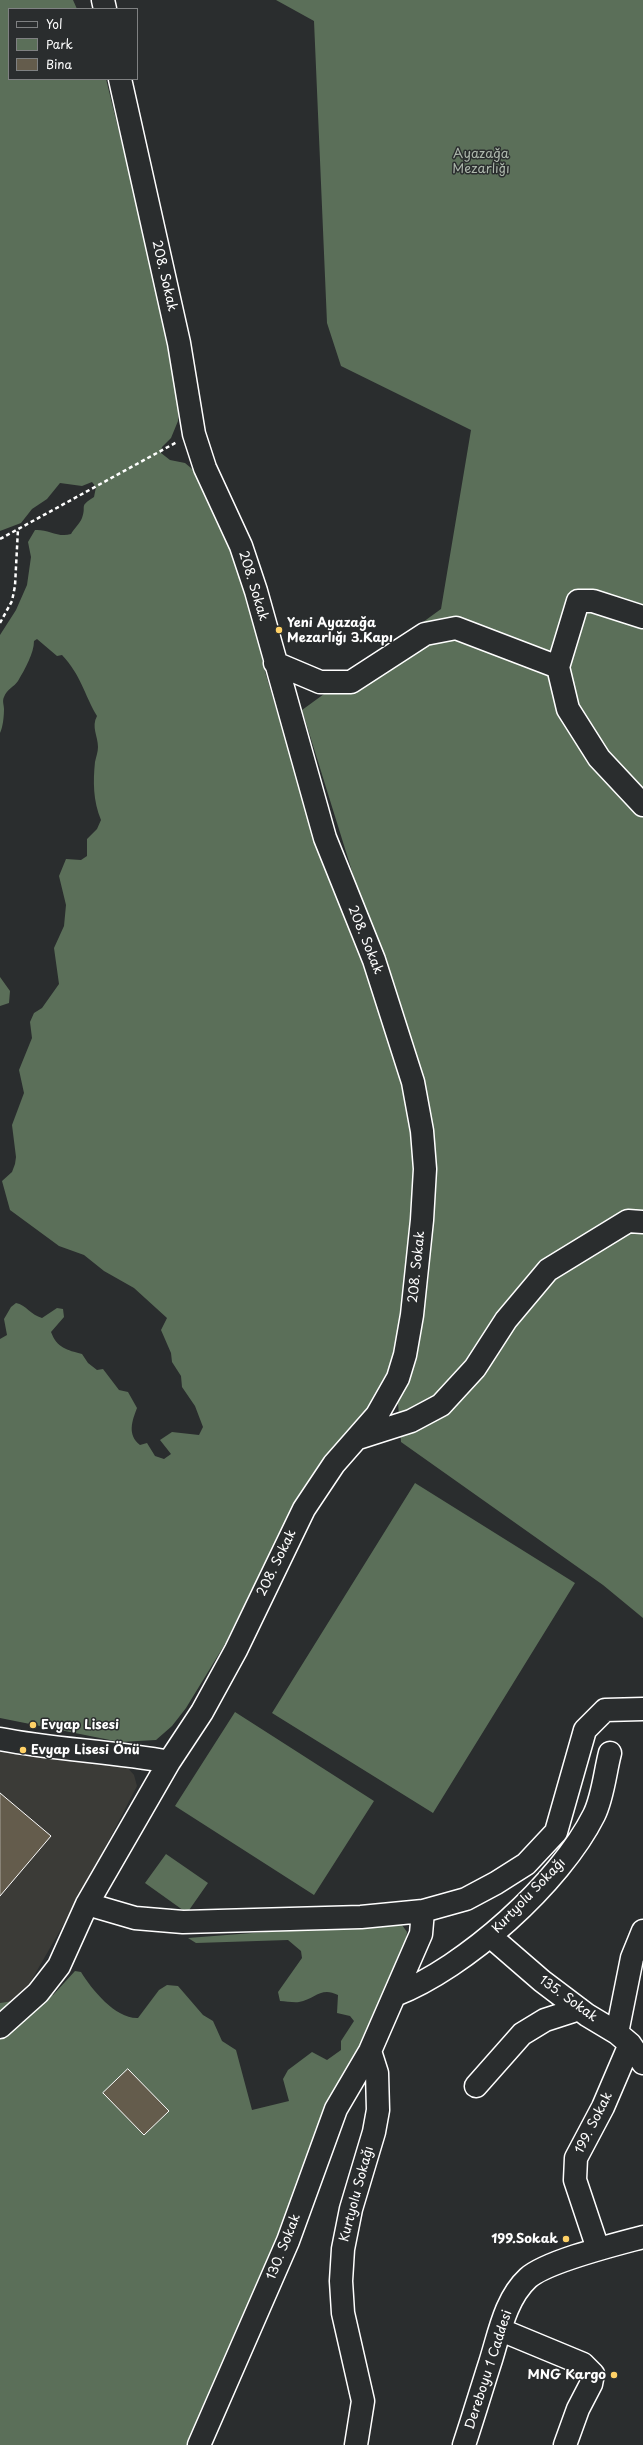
<!DOCTYPE html>
<html>
<head>
<meta charset="utf-8">
<style>
	body { margin:0 }
	#map { position:relative; width:643px; height:2445px; overflow:hidden; background:#2a2d2e; font-family:"Playpen Sans",sans-serif }
	canvas { display:block }
	.legend { position:absolute; left:8px; top:8px; width:130px; height:72px; box-sizing:border-box; background:#2a2d2e; border:1px solid #7f8182; margin:0; padding:5px 7px; list-style:none; font-size:12px; color:#fff }
	.legend li { display:flex; align-items:center; gap:8px; height:20px }
	.legend b { width:20px; border:1px solid #7f8182 }
</style>
</head>
<body>
<div id="map">
<canvas width="643" height="2445"></canvas>
<ul class="legend">
<li><b style="height:5px;background:#2a2d2e"></b>Yol</li>
<li><b style="height:11px;background:#5b6f59"></b>Park</li>
<li><b style="height:11px;background:#645c4c"></b>Bina</li>
</ul>
</div>
<script>
const c = document.querySelector('canvas').getContext('2d');
c.lineJoin = 'round';
function fillPath(path, color) { c.fillStyle = color; c.fill(path, 'evenodd'); }
function trace(path, color, width, dash) { c.strokeStyle = color; c.lineWidth = width; c.lineCap = dash ? 'butt' : 'round'; c.setLineDash(dash || []); c.stroke(path); }
function drawText(font, color, halo, rows, align = 'center') {
  c.font = font + ' "Playpen Sans",sans-serif'; c.lineWidth = 3; c.setLineDash([]); c.textBaseline = 'middle'; c.strokeStyle = halo; c.fillStyle = color; for (const [text, x, y, turn = 0] of rows) {
    c.save(); c.translate(x, y); c.rotate((+turn || 0) * Math.PI / 180); c.textAlign = isNaN(turn) ? turn : align; if (halo) c.strokeText(text, 0, 0); c.fillText(text, 0, 0); c.restore();
  }
}
fillPath(new Path2D(`
	M0,1747l126,19 8,9 3,11 -56,108 -54,94 -13,14 -14,1z`), '#3b3b37');
fillPath(new Path2D(`
	M0,0h73l4,9h-68v70h97l63,256 10,68 -1,18 -7,17 -9,9 -1,6 9,7 15,3 12,10 19,39 34,84 14,72 51,172 51,124 37,122 9,47 3,35 -2,52 -16,133 -16,40 -70,85 -48,89 -38,77 -39,64 -14,18 -16,14 -36,2 -120,-24v-379l7,-4 -3,-16 7,-12 5,-4c10,2 15,12 26,15l15,-10 6,1 1,8 -13,15c6,16 16,18 31,22l6,9 9,7 6,-1 16,21 9,2 9,16c-5,13 -10,27 3,37l7,-2 8,13 9,3 7,-5 -11,-14 12,-8 27,3 4,-8 -8,-21 -13,-19 -1,-11 -9,-14 -1,-9 -10,-23 6,-12 -33,-30 -30,-17 -20,-16 -25,-9 -49,-36 -8,-29 10,-9 3,-8 1,-7 -4,-32 12,-32 -5,-23 13,-32 -2,-16 4,-9 8,-5 17,-24 -5,-36 10,-22 2,-21 -7,-29 7,-17 15,1 6,-4v-17l10,-10 4,-9c-8,-19 -8,-39 -6,-58 1,-5 3,-10 3,-15 0,-11 -7,-20 -1,-31 -13,-22 -16,-41 -35,-61l-5,1 -20,-17 -3,2c0,12 -9,28 -16,40 -4,6 -11,8 -14,16 -2,4 0,8 0,12 0,7 -1,18 -4,24v-98l16,-25 11,-25 4,-28 -3,-15 7,-12c13,-1 23,8 36,4 3,-5 9,-11 11,-16 5,-13 -4,-11 12,-21l2,-10 -4,-5 -10,4 -22,-3 -13,16 -15,10 -11,14 -21,8z
	M276,0h367v1618l-40,-33 -202,-143 -3,-39 30,-121 7,-143 -133,-429 139,-101 30,-179 -130,-64 -14,-43 -13,-302z
	M0,977l10,14 -1,12 -9,3z
	M415,1483l160,100 -142,230 -161,-100z
	M235,1712l139,89 -60,94 -139,-89z
	M166,1854l42,29 -21,30 -42,-30z
	M395,1922l7,3 5,7 -1,7 -19,55 -199,451h-188v-442l53,-8 22,-24 6,1c11,18 35,47 57,46l21,-28 8,-5 11,1 25,29 10,6 9,20 14,9 16,60 37,-9 -6,-22 5,-9 24,-18 15,8 14,-10v-9l13,-20 -4,-5 -13,-3 1,-18c-17,-9 -23,4 -39,7 -5,1 -13,-1 -19,-1l-2,-9 24,-34 -1,-7 -13,-11 -92,3 -8,-5z`), '#5b6f59');
const building = new Path2D(`
	M0,1793l51,43 -51,60z
	M128,2069l41,42 -25,24 -41,-42z`);
fillPath(building, '#645c4c');
trace(building, '#fff', 1);
const minor = new Path2D(`
	M103,0l2,9
	M275,663l45,19h31l74,-48 31,-6 102,39 20,-66h15l50,16
	M558,667l10,42 31,49 44,47
	M358,1438l53,-17 30,-16 34,-37 31,-48 42,-50 80,-49 15,1
	M0,1739c56,11 113,12 169,23
	M87,1904l48,14 48,4 178,-5 62,-6 -2,23 -51,117 -34,58 -48,132 -89,204
	M423,1911l43,-12 30,-16 30,-19 30,-32 29,-102 20,-20 38,-1
	M490,1936l52,45 45,34 30,18 13,11 13,19
	M395,1995c70,-27 165,-112 199,-180 9,-18 11,-43 16,-62
	M0,2027l38,-34 21,-27 28,-62 82,-142 33,-50 34,-62 68,-141 30,-45 43,-49 21,-37 7,-23 7,-40 10,-95 3,-51 -3,-38 -9,-49 -39,-122 -49,-122 -69,-247 -15,-45 -36,-78 -11,-34 -15,-91 -59,-264
	M617,2033l15,-75 11,-27
	M476,2086l46,-52 23,-14 34,-11
	M598,2249l-23,-69 1,-22 27,-51 27,-63
	M501,2330l82,34 10,10 -2,10 -13,25 -13,36
	M356,2445l7,-44 -20,-88 -2,-32 2,-32 8,-40 23,-77 4,-22 -1,-37 -7,-22
	M464,2445c9,-27 17,-54 26,-82 9,-28 15,-64 38,-85 19,-17 89,-34 115,-41`);
trace(minor, '#fff', 25);
trace(new Path2D(`
	M0,539l177,-97
	M0,623l12,-22 3,-15 3,-57`), '#fff', 2.5, [4, 3]);
trace(minor, '#2a2d2e', 22);
for (const [x, y, r, color] of [
	[279,630,4,"#ffd166"],
	[33,1725,4,"#ffd166"],
	[23,1750,4,"#ffd166"],
	[566,2239,4,"#ffd166"],
	[614,2375,4,"#ffd166"]
]) { const dot = new Path2D(); dot.arc(x, y, r, 0, 2 * Math.PI); c.fillStyle = color; c.fill(dot); trace(dot, '#2a2d2e', 1.5); }
drawText('13px', '#adb7ac', '#2a2d2e', [
	["Ayazağa",481,154],
	["Mezarlığı",481,169]
]);
drawText('13px', '#fff', '#2a2d2e', [
	["208. Sokak",164,276,77],
	["208. Sokak",253,586,73],
	["208. Sokak",365,940,68],
	["208. Sokak",417,1267,-84],
	["208. Sokak",277,1563,-64],
	["Kurtyolu Sokağı",529,1896,-46],
	["135. Sokak",568,1999,36],
	["199. Sokak",594,2123,-63],
	["Kurtyolu Sokağı",357,2194,-75],
	["130. Sokak",284,2247,-68],
	["Dereboyu 1 Caddesi",489,2370,-72]
]);
drawText('bold 13px', '#fff', '#2a2d2e', [
	["Yeni Ayazağa",287,623],
	["Mezarlığı 3.Kapı",287,638],
	["Evyap Lisesi",41,1725],
	["Evyap Lisesi Önü",31,1750],
	["199.Sokak",558,2239,"right"],
	["MNG Kargo",606,2375,"right"]
], 'left');
</script>
</body>
</html>
